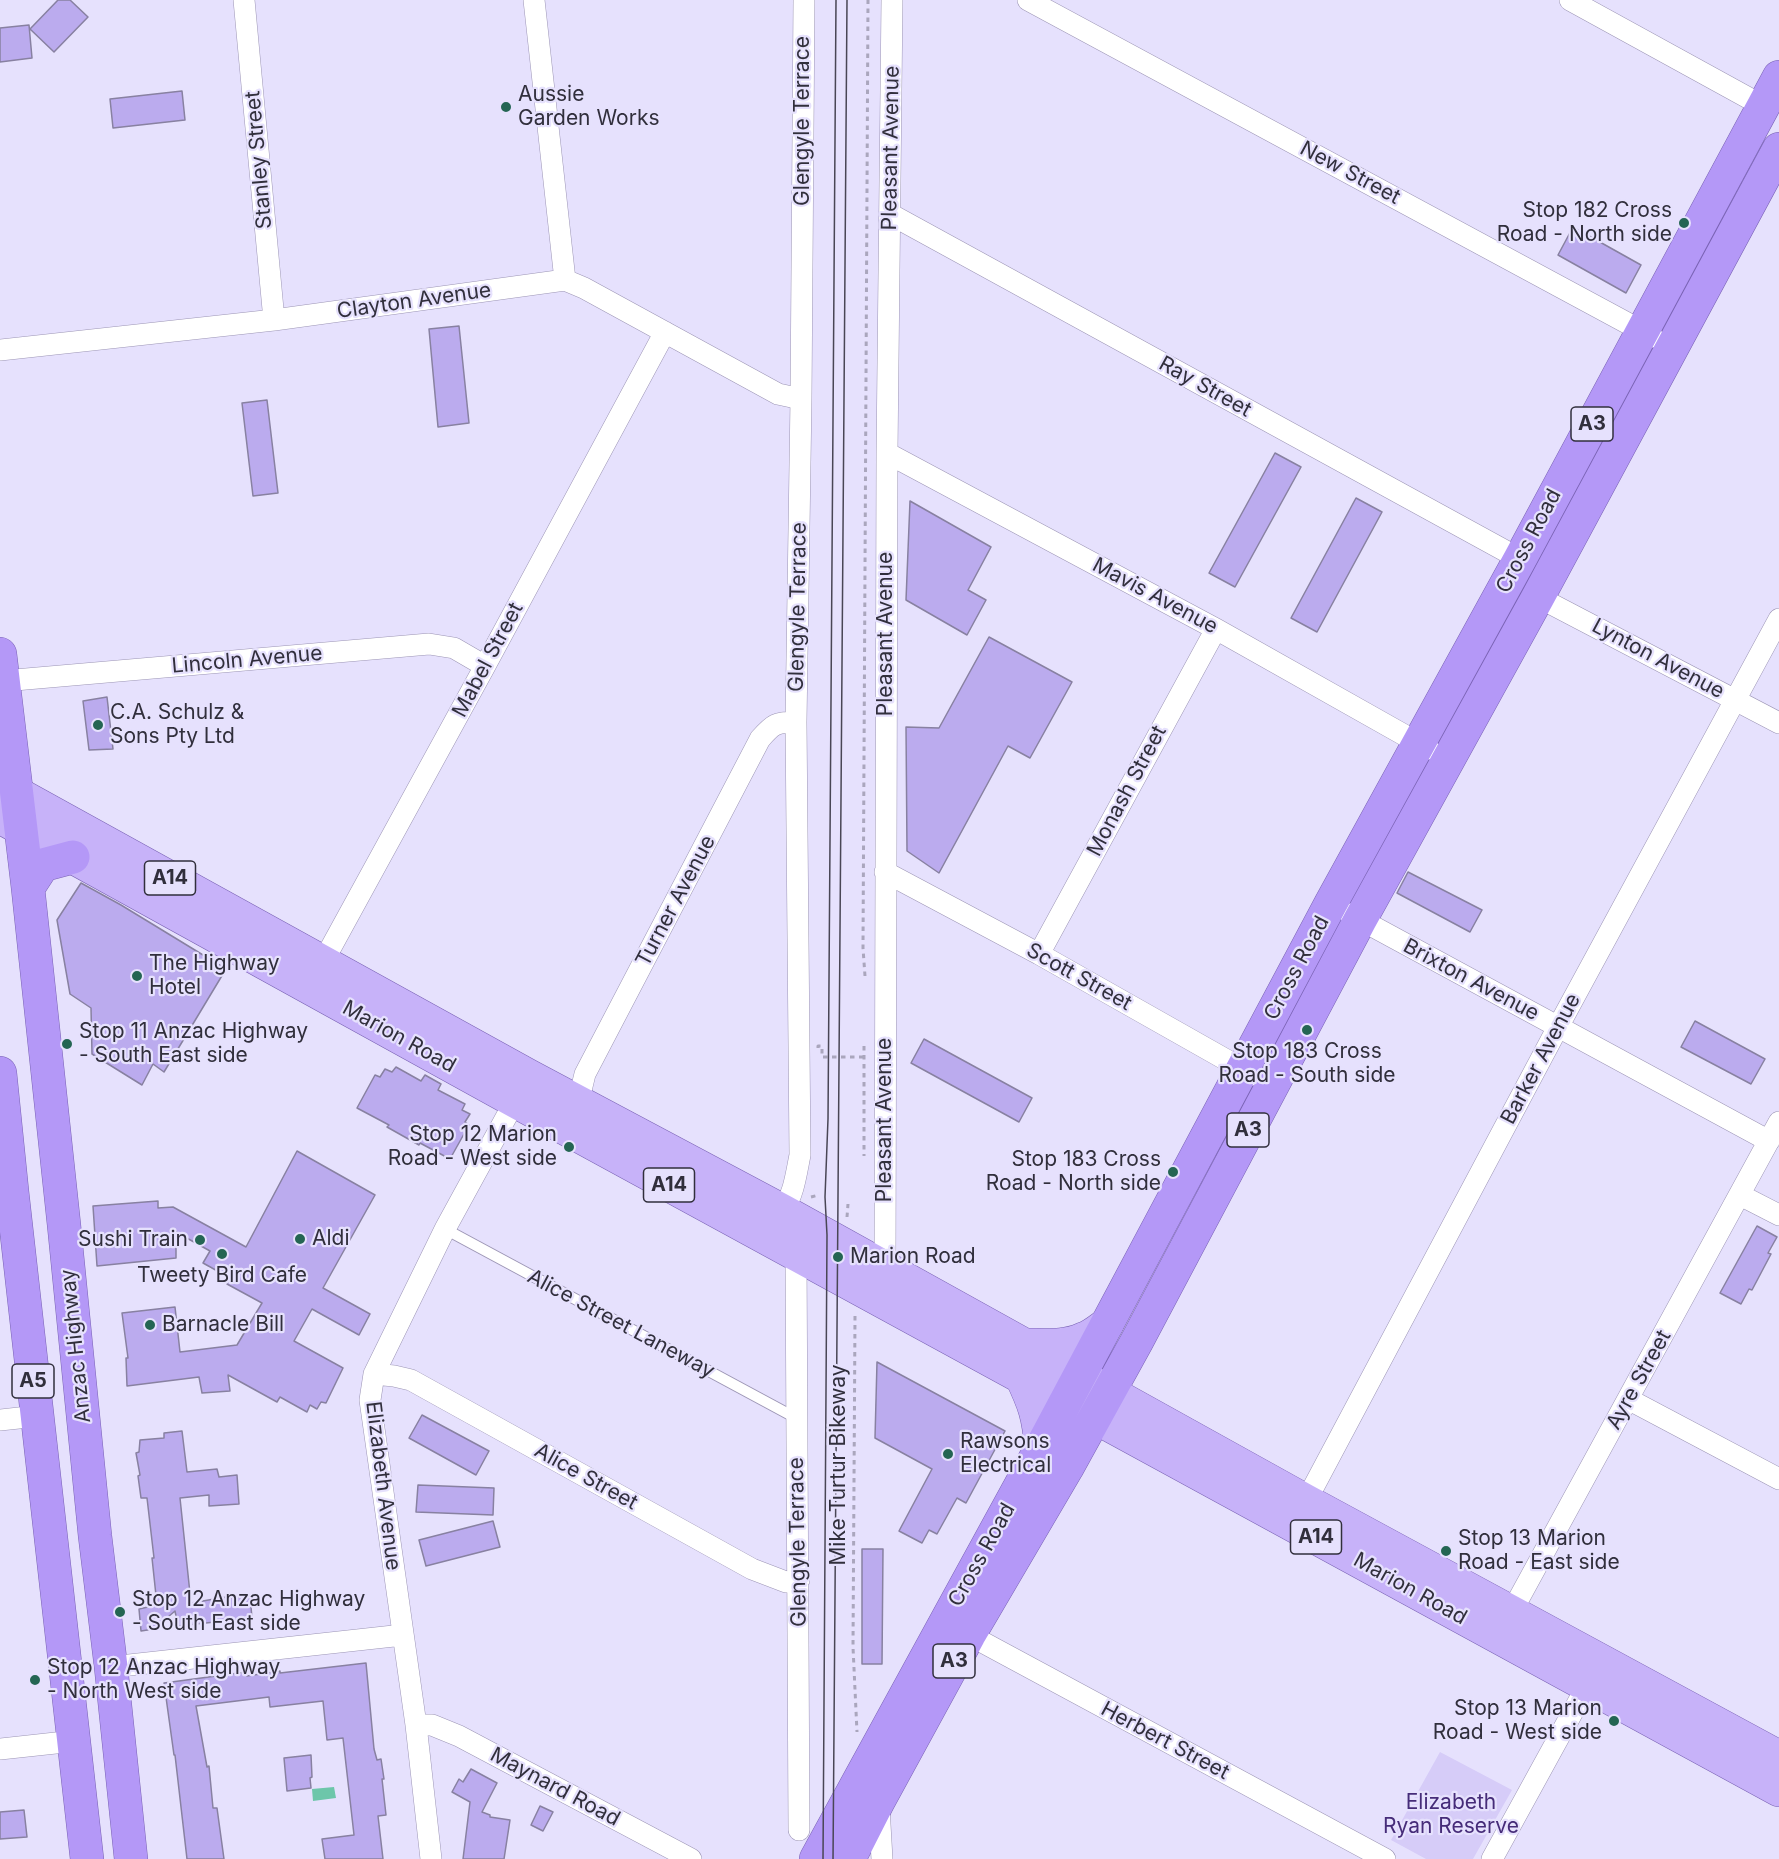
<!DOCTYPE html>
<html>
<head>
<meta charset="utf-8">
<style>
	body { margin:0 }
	canvas { display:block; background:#e6e1fd }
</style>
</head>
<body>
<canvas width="1779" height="1859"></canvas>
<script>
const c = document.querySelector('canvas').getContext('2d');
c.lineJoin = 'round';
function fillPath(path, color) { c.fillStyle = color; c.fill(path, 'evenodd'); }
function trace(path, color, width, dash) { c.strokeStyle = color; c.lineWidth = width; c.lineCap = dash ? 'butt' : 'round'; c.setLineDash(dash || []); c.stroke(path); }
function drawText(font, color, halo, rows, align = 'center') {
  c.font = font + ' Inter,sans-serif'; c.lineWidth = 4.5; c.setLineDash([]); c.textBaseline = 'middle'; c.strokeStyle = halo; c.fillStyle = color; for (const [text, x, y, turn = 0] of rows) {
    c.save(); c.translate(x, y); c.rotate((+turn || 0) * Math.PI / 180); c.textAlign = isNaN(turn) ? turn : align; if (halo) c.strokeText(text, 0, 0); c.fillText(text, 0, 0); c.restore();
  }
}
fillPath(new Path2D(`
	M1440,1752l72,38 -39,69h-47l-35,-19z`), '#d6ccf8');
fillPath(new Path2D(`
	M334,1787l2,11 -23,3 -1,-12z`), '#6dc6aa');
const building = new Path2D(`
	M58,0h12l18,17 -34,35 -24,-23z
	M29,25l3,33 -32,4v-34z
	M182,91l3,29 -72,8 -3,-29z
	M1573,227l68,38 -15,28 -68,-38z
	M459,326l10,97 -31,4 -9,-98z
	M267,400l11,93 -25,3 -11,-93z
	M1275,453l26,14 -66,120 -26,-14z
	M1356,498l26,14 -65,120 -26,-14z
	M910,501l81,46 -23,43 18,10 -19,35 -61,-35z
	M989,637l83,45 -42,76 -22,-12 -69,127 -32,-22 -1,-124 33,1z
	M107,697l6,52 -24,1 -6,-49z
	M1408,872l74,38 -12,22 -73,-39z
	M81,883l40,22 105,64 -62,103 -11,-8 -11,21 -50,-31 -1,-46 -21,-14 -13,-74z
	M1695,1021l70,38 -14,25 -70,-37z
	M924,1039l108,59 -13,24 -108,-59z
	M396,1067l25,14 4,-6 16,9 -3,6 27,14 -3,6 8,4 -5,8 4,3 -19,34 -30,-16 -1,2 -32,-18 2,-2 -32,-17 18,-33 5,2 5,-8 7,3z
	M297,1151l78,44 -52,93 47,26 -11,21 -47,-26 -18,32 49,27 -17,35 -5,-1 -4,7 -7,-4 -3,7 -27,-15 -3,5 -49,-27 2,16 -28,2 -3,-16 -72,9 -1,-28h2l-6,-45 53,-6 5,45 57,-7 25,-42 -35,-19 3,-6 -27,-15 7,-12 -34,-19v26l-79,8 -4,-60 65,-5v7l15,-1 73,40z
	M1757,1226l20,11 -9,16 3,1 -19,36 -3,-1 -8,15 -21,-11z
	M877,1362l128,69 -39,72 -9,-5 -20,36 -8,-4 -7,13 -23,-12 33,-62 -57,-31z
	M422,1415l67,36 -13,24 -67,-37z
	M182,1431l5,41 30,-3 2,8 18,-2 2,29 -30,2v-11l-29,3 11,105 41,-7v2l18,-2 2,22 -74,8 -3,-15 -21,18 -13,2 -2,-22 18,-4 -5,-47h2l-7,-60h-6l-3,-22 2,-1 -4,-22 3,-1 1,-12 24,-2v-5z
	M418,1485l76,3 -1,27 -77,-3z
	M493,1521l7,26 -74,19 -7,-26z
	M862,1549h21l-1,115h-20z
	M366,1663l8,86 3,11 4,-1 3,20h-2l4,36 -8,1 5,43h-58l-3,-20 32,-4 -11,-97 -16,2 -4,-39 -53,6 -1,-10 -73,9 11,61 2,-1 4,42h4l7,51h-37l-12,-104h-1l-10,-72 82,-11 1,4 33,-5v2z
	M311,1755l1,22 -2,1 1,10 -24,3 -3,-33z
	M471,1769l26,14 -15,29 8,3v2l20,3 -6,39h-41l7,-57 -18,-10 7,-13 4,3z
	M540,1806l13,6 -10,19 -12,-6z
	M24,1810l3,27 -27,2v-27z`);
fillPath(building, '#bbabee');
trace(building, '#8881a1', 1.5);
const service = new Path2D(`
	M445,1229l351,189`);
const minor = new Path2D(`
	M244,0l30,320
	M534,0l31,280
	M1028,0l625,337
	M1570,0l193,106
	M890,214l630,345
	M0,350l274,-30 291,-40 19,8 194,106 23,5
	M887,453l329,176 213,120
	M1538,597l241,126
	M3,681l426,-37 25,4 31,18
	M885,872l154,82 214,121
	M1350,914l419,227
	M1039,954l177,-325
	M318,971l167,-305 180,-334
	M578,1103l7,-29 175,-335c13,-15 16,-17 36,-17
	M1740,1195l39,20
	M783,1211c11,-18 13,-36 17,-56l-4,-433 5,-323 3,-399
	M796,1253l3,577
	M885,1269l2,-816 5,-453
	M374,1374l20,2 17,4 341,189 34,13 13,-2
	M1628,1399l151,80
	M0,1420l37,-4
	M1306,1501l252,-474 221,-408
	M1506,1622l273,-500
	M960,1630l425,229
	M111,1667l292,-32
	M416,1725h16l27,11 232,123
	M0,1749l74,-8
	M879,1807l3,52
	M431,1859l-15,-134 -46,-325 4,-26 71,-145 76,-139
	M1492,1859l101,-184`);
const primary = new Path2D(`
	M0,784l529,292 254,135 523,290 473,256
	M0,817l515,284 1264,689
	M1027,1345c19,0 39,2 56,-6 9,-3 17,-10 24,-15
	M1021,1376c13,27 18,41 20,72`);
const trunk = new Path2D(`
	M0,654l28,234 36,337 31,311 16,131 20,192
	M28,888l15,-23 30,-8
	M0,1073l12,118 75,668
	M816,1859l225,-411 290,-545 189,-344 259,-482
	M849,1859l30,-59 90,-165 98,-167 70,-127 223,-421 178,-323 241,-448`);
trace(service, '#9c95b5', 12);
trace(minor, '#9c95b5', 22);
trace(primary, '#7a63b4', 34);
trace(trunk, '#7a63b4', 34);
trace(new Path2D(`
	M865,976l-2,-28 5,-948
	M864,1046v110
	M818,1048v-2h4v11h42
	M811,1197l8,-2
	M847,1217l1,-13
	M855,1316l-2,331 4,85`), '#aaa6bd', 3, [4.5, 4.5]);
trace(service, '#fff', 10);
trace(minor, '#fff', 21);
trace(primary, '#c7b2f9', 33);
trace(trunk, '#b498f7', 33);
trace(new Path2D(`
	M823,1859l4,-624 -2,-38 3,-78 8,-1119
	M833,1859l14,-1859`), '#494655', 1.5);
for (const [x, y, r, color] of [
	[506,107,6,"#246553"],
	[1684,223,6,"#246553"],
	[98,725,6,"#246553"],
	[137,976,6,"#246553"],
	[1307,1030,6,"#246553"],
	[67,1044,6,"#246553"],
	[569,1147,6,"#246553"],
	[1173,1172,6,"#246553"],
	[300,1239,6,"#246553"],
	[200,1240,6,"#246553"],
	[222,1254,6,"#246553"],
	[838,1257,6,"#246553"],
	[150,1325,6,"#246553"],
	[948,1454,6,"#246553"],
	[1446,1551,6,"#246553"],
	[120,1612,6,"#246553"],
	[35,1680,6,"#246553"],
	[1614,1721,6,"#246553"]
]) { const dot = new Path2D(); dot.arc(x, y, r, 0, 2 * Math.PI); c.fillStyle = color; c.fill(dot); trace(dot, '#e6e1fd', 2); }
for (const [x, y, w] of [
	[1592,424,42],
	[170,878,51],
	[1248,1130,42],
	[669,1185,51],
	[33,1381,42],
	[1316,1537,51],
	[954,1661,42]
]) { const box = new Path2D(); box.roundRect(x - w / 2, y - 17, w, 34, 4.5); c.fillStyle = '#e6e1fd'; c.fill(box); trace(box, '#312f3c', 1.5); }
drawText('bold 20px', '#312f3c', null, [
	["A3",1592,424],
	["A14",170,878],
	["A3",1248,1130],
	["A14",669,1185],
	["A5",33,1381],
	["A14",1316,1537],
	["A3",954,1661]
]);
drawText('21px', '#312f3c', '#e6e1fd', [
	["Aussie",518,95],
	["Garden Works",518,119],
	["Stop 182 Cross",1672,211,"right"],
	["Road - North side",1672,235,"right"],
	["C.A. Schulz &",110,713],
	["Sons Pty Ltd",110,737],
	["The Highway",149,964],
	["Hotel",149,988],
	["Stop 11 Anzac Highway",79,1032],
	["- South East side",79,1056],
	["Stop 183 Cross",1307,1052,"center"],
	["Road - South side",1307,1076,"center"],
	["Stop 12 Marion",557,1135,"right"],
	["Road - West side",557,1159,"right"],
	["Stop 183 Cross",1161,1160,"right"],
	["Road - North side",1161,1184,"right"],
	["Aldi",312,1239],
	["Sushi Train",188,1240,"right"],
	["Marion Road",850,1257],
	["Tweety Bird Cafe",222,1276,"center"],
	["Barnacle Bill",162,1325],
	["Rawsons",960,1442],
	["Electrical",960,1466],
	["Stop 13 Marion",1458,1539],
	["Road - East side",1458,1563],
	["Stop 12 Anzac Highway",132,1600],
	["- South East side",132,1624],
	["Stop 12 Anzac Highway",47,1668],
	["- North West side",47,1692],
	["Stop 13 Marion",1602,1709,"right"],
	["Road - West side",1602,1733,"right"]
], 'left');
drawText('21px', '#312f3c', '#e6e1fd', [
	["Glengyle Terrace",803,121,-90],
	["Pleasant Avenue",891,148,-89],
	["Stanley Street",259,160,-95],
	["New Street",1350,173,28],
	["Clayton Avenue",414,301,-8],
	["Ray Street",1205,387,29],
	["Cross Road",1529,541,-62],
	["Mavis Avenue",1155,596,28],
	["Glengyle Terrace",798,607,-89],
	["Pleasant Avenue",886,634,-90],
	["Lynton Avenue",1658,659,28],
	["Lincoln Avenue",247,660,-5],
	["Mabel Street",488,660,-62],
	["Monash Street",1127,791,-62],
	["Turner Avenue",676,901,-62],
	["Cross Road",1297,968,-62],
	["Scott Street",1079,977,29],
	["Brixton Avenue",1471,980,28],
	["Marion Road",399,1037,29],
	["Barker Avenue",1541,1059,-62],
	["Pleasant Avenue",885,1120,-90],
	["Alice Street Laneway",621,1324,28],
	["Anzac Highway",76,1346,-96],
	["Ayre Street",1639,1380,-61],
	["Mike Turtur Bikeway",839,1465,-90],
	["Alice Street",586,1477,29],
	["Elizabeth Avenue",383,1486,83],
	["Glengyle Terrace",798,1542,-91],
	["Cross Road",982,1555,-61],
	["Marion Road",1410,1589,29],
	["Herbert Street",1165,1741,28],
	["Maynard Road",555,1787,28]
]);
drawText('21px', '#462c79', '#e6e1fd', [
	["Elizabeth",1451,1803],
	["Ryan Reserve",1451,1827]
]);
</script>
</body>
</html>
